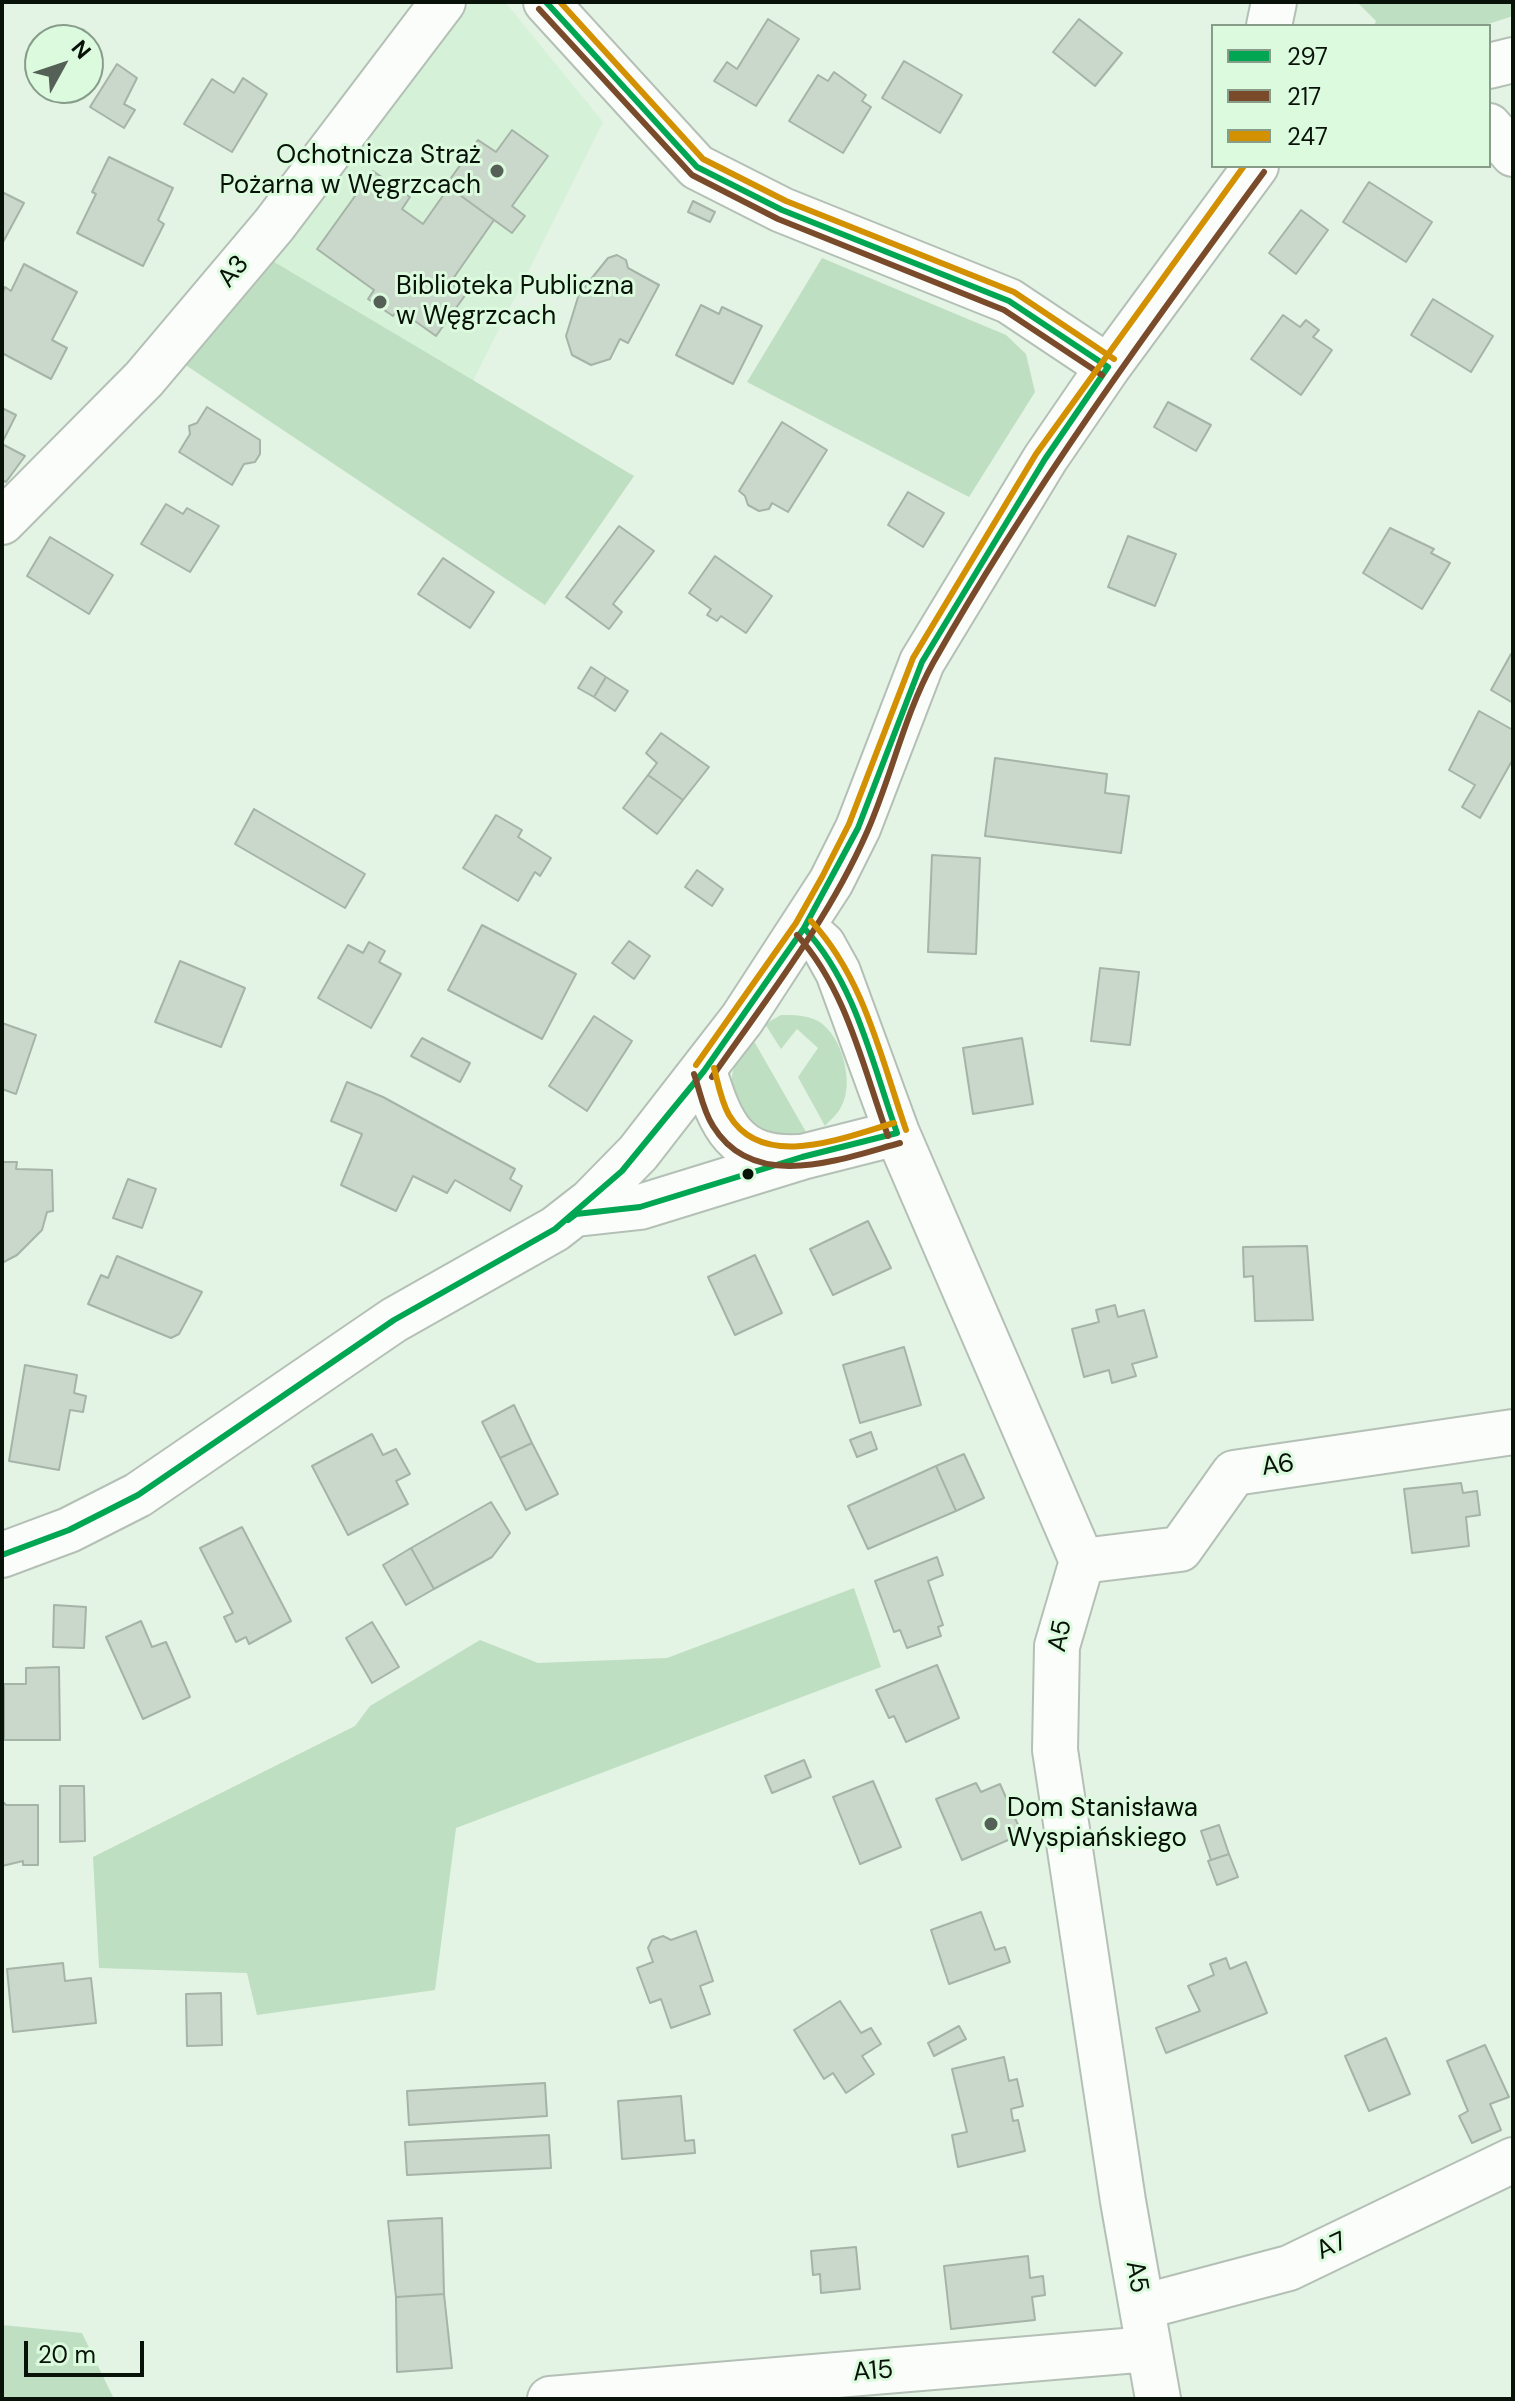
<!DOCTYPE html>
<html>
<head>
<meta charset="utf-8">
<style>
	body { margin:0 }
	#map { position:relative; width:1515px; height:2401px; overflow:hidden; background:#e3f3e4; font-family:"DM Sans",sans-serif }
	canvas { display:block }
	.frame { position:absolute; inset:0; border:4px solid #081209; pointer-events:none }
	.legend { position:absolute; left:1211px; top:24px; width:280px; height:144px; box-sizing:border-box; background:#dcfade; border:2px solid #879d89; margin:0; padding:10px 14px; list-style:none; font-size:24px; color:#081209 }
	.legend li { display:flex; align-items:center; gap:16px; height:40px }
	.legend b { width:40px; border:2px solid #879d89 }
	.north { position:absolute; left:24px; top:24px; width:80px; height:80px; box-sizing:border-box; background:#dcfade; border:2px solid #879d89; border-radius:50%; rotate:50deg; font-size:22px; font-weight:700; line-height:32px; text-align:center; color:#081209 }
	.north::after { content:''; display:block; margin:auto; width:28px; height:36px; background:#556156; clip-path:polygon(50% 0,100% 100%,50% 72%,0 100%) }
	.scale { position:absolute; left:24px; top:2341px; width:120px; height:36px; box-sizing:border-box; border:4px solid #081209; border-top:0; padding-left:10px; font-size:24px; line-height:28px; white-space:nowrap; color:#081209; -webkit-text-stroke:6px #dcfade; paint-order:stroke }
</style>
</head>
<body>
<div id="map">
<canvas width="1515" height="2401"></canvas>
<div class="frame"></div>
<ul class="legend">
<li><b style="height:10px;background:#00a651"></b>297</li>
<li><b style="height:10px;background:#7a4b2a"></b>217</li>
<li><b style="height:10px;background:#d39001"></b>247</li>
</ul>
<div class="north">N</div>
<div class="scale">20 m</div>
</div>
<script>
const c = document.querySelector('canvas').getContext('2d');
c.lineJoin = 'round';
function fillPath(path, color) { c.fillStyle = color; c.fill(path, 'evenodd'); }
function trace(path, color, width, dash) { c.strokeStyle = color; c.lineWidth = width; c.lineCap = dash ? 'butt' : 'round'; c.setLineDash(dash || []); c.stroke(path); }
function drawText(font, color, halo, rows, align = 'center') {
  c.font = font + ' "DM Sans",sans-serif'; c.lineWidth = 6; c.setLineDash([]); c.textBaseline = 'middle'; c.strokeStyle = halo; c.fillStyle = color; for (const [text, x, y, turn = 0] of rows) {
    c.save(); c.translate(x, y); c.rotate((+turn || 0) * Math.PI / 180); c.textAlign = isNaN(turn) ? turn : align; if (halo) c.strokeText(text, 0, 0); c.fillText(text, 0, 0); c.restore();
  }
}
fillPath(new Path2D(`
	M471,2h34l98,120 -130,259 -202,-121z`), '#d5f1d7');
fillPath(new Path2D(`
	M1357,2h156v14l-31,10h-108l2,-5z
	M822,258l184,77 20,19 9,38 -66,105 -222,-115z
	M271,260l363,216 -89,129 -364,-243z
	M781,1015c13,0 25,0 37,6 24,14 37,62 23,86 -3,7 -11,13 -16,19l-27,-49 20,-29 -21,-19 -16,20 -16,-25z
	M751,1036l55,96 -33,5 -24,-10c-20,-43 -26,-49 2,-91z
	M854,1588l27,79 -425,161 -21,162 -178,25 -10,-42 -148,-5 -6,-111 262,-131 15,-20 110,-66 58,23 129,-5z
	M2,2325l80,8 32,66h-112z`), '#bedfc1');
const building = new Path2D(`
	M768,19l31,20 -43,67 -42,-25 13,-19 10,7z
	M1079,19l43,34 -27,33 -42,-34z
	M904,61l58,34 -22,38 -58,-35z
	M117,64l20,14 -13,26 11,6 -11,18 -34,-21z
	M834,72l32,23 -4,6 9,6 -28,46 -54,-32 29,-46 10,6z
	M243,78l24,16 -35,58 -48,-28 28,-45 22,14z
	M512,130l36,26 -36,50 13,10 -13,17 -66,-48 32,-45 18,12z
	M109,157l64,31 -15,32 6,4 -21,42 -66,-33 19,-39 -4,-2z
	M373,171l37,26 -8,12 21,15 26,-37 45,33 -44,63 16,11 -30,42 -38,-27 -5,7 -25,-17 6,-9 -57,-41z
	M1369,182l63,40 -26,40 -63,-40z
	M2,192l22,11 -22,41z
	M693,201l22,11 -5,10 -22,-10z
	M1301,210l27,20 -32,44 -27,-21z
	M617,255l9,5 2,8 31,17 -31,58 -8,-4 -10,20 -19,6 -19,-10 -6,-19 13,-42 29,-36z
	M24,264l53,28 -25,48 15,8 -16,31 -49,-26v-59l3,-7 6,4z
	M1433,299l60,37 -22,36 -60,-37z
	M701,305l18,9 3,-7 40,19 -29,58 -57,-29z
	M1283,315l17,12 6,-7 13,10 -6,7 19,13 -31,45 -50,-36z
	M1168,402l43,23 -15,26 -42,-24z
	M207,407l53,33v14l-5,8 -11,2 -12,21 -53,-33 11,-18 -1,-8 8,-3z
	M2,408l14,7 -14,28z
	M782,422l45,28 -39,62 -16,-9 -3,6 -10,2 -11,-6 -3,-9 -6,-5z
	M2,444l23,12 -19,26 -4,-2z
	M908,492l36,21 -21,34 -35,-22z
	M166,504l17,10 4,-6 32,18 -29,46 -49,-28z
	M619,526l35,25 -41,53 9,8 -13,17 -43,-32z
	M1390,528l44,21 -3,4 19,10 -28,46 -59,-36z
	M1128,536l48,18 -21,52 -47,-19z
	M50,537l63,38 -24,39 -62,-38z
	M715,556l57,40 -26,37 -25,-17 -4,5 -10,-6 4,-6 -22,-16z
	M443,558l51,34 -24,36 -52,-34z
	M1511,654l2,1v48l-22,-13z
	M591,667l15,10 -12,20 -16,-9z
	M606,677l22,14 -13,20 -21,-14z
	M1479,711l34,19v29l-33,59 -18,-11 13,-22 -26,-15z
	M661,733l48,34 -26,33 -35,-25 9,-12 -11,-10z
	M995,758l112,16 -2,19 24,3 -8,57 -136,-17z
	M648,775l35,25 -26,34 -34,-26z
	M254,809l111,65 -20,34 -110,-64z
	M496,815l26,15 -4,7 33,21 -11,18 -5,-4 -17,29 -55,-33z
	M932,855l48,3 -4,96 -48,-2z
	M697,870l26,19 -11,17 -27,-19z
	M482,925l94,49 -34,65 -94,-49z
	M629,941l21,15 -16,23 -22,-16z
	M369,942l16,9 -6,11 22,12 -30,54 -53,-30 30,-53 15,8z
	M180,961l65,27 -24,59 -66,-25z
	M1100,968l39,4 -9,73 -39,-4z
	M594,1016l38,25 -45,70 -38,-25z
	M2,1023l34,12 -20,59 -14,-5z
	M422,1038l48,25 -10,19 -49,-26z
	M1022,1038l11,66 -60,10 -10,-66z
	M347,1082l36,15 132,72 -5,10 12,7 -12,25 -55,-31 -8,13 -34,-17 -17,35 -55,-26 21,-51 -31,-13z
	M2,1162h15l-1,7 36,1 1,41 -6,1 -5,18 -25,25 -15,8z
	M128,1179l28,10 -14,39 -29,-10z
	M868,1221l23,47 -58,27 -23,-46z
	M1307,1246l6,74 -58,1 -2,-45 -9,1 -1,-30z
	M755,1255l27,58 -47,22 -27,-58z
	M117,1256l85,36 -23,42 -8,4 -83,-34 13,-29 7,3z
	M1115,1305l3,12 26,-7 13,47 -25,7 4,12 -24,7 -3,-13 -25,7 -12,-48 27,-7 -3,-12z
	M904,1347l17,58 -61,18 -17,-58z
	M25,1365l52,10 -3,18 12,3 -3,16 -13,-2 -11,60 -50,-9z
	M514,1405l18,38 -32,15 -18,-36z
	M871,1432l6,17 -20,8 -7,-17z
	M372,1434l11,21 13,-6 14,25 -14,7 12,23 -60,31 -36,-69z
	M532,1443l26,51 -32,16 -26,-52z
	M964,1454l20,44 -28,13 -20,-45z
	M936,1466l20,45 -88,38 -20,-43z
	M1461,1483l2,10 14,-2 3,24 -14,2 3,29 -57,7 -8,-64z
	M491,1502l19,31 -18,24 -58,32 -23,-41z
	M242,1527l49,94 -42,23 -3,-7 -10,5 -12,-25 9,-4 -33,-65z
	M411,1548l23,41 -28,16 -23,-40z
	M937,1557l6,18 -15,6 15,44 -5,2 3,9 -34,12 -7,-18 -6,2 -19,-51z
	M54,1605l32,2 -2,41 -31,-1z
	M141,1621l11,26 14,-5 24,55 -47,22 -37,-82z
	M372,1622l27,45 -27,16 -26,-45z
	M937,1665l22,53 -53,24 -12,-26 -5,2 -13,-28z
	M59,1667l1,73h-56v-56h22v-16z
	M804,1760l7,17 -39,16 -7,-17z
	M873,1781l28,66 -41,17 -27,-67z
	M976,1783l5,9 19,-8 22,50 -60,26 -26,-61z
	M60,1786h24l1,55 -25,1z
	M2,1801l4,4h32v60h-15v-4l-21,5z
	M1219,1825l10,29 -18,6 -10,-29z
	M1229,1854l9,23 -21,8 -9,-24z
	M981,1912l14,38 10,-3 5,15 -61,22 -18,-54z
	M696,1931l17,50 -13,5 10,28 -39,14 -10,-29 -11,4 -13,-35 16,-6 -5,-14 4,-8 11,-4 8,4z
	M1226,1958l4,11 16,-7 21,51 -101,40 -10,-25 44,-17 -12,-25 26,-11 -4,-11z
	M63,1963l2,18 26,-3 5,45 -83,9 -6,-63z
	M221,1993l1,52 -35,1 -1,-52z
	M840,2001l21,32 10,-5 10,16 -19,12 12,18 -28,19 -13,-20 -9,6 -30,-49z
	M959,2026l7,13 -32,17 -6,-13z
	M1386,2038l24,56 -41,17 -24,-55z
	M1485,2045l24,52 -19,7 11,26 -29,13 -13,-27 9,-5 -21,-50z
	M1004,2057l5,24 8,-2 6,27 -12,3 2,12 5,-1 7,31 -67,16 -6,-32 15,-3 -15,-63z
	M545,2083l2,33 -138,9 -2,-34z
	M681,2096l4,45 9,-1 1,13 -73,6 -4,-58z
	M549,2135l2,33 -144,7 -2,-33z
	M442,2218l2,76 -48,3 -8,-76z
	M856,2247l4,42 -39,4 -1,-19 -7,1 -2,-24z
	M1028,2256l2,22 13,-2 2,19 -13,2 3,23 -84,9 -7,-63z
	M444,2294l8,74 -55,4 -1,-75z`);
fillPath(building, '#cad8cb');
trace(building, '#a6b3a7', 2);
const minor = new Path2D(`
	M546,2l151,165 85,43 227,91 99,66
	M1269,26l5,-24
	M1489,66l24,-6
	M1489,126l24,28
	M2,522l142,-143 130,-154 169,-223
	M804,928l19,17 15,27 59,161 185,428 -25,85 -2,104 68,451 35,198
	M704,1071c17,54 30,89 95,86
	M576,1214l64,-7 162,-50 95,-24
	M2,1555l67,-25 69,-35 256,-175 161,-91 36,-28 47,-48 104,-134 89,-137 27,-54 64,-166 123,-203 63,-92 148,-201
	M1082,1561l98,-12 54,-76 279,-41
	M1142,2307l147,-39 224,-108
	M550,2399l599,-50`);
trace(minor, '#b4c0b5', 48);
trace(minor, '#fbfdfb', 44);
trace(new Path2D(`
	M546,2l151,165 85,43 227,91 99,66
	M804,928c52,56 68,135 93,205
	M568,1220l8,-6 64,-7 162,-50 95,-24
	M2,1555l67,-25 69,-35 256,-175 161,-91 67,-58 82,-100 100,-143 54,-100 64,-166 123,-203 63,-92`), '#00a651', 6);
trace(new Path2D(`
	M539,9l153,166 86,44 226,91 98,65
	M797,935c50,55 66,133 91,201
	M694,1074c6,17 9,37 19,52 41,67 128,33 187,17
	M712,1077c55,-79 116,-156 155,-245 24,-54 38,-119 66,-169 98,-173 214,-332 331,-491`), '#7a4b2a', 6);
trace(new Path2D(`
	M560,2l143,157 83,42 228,91 100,67
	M811,921c53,57 70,137 95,209
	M696,1065l100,-142 26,-46 27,-53 64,-166 123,-204 208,-288
	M714,1068c4,15 7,33 15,47 34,57 116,22 165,8`), '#d39001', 6);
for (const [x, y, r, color] of [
	[497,171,8,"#556156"],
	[380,302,8,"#556156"],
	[748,1174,7,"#081209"],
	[991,1824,8,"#556156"]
]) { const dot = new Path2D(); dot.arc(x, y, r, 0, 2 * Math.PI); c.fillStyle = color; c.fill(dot); trace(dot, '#dcfade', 3); }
drawText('26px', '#081209', '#dcfade', [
	["Ochotnicza Straż",481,156,"right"],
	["Pożarna w Węgrzcach",481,186,"right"],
	["Biblioteka Publiczna",396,287],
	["w Węgrzcach",396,317],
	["Dom Stanisława",1007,1809],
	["Wyspiańskiego",1007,1839]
], 'left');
drawText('26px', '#081209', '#dcfade', [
	["A3",234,272,-50],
	["A6",1278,1466,-8],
	["A5",1061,1636,-79],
	["A7",1332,2247,-25],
	["A5",1136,2277,80],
	["A15",873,2372,-5]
]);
</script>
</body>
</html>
